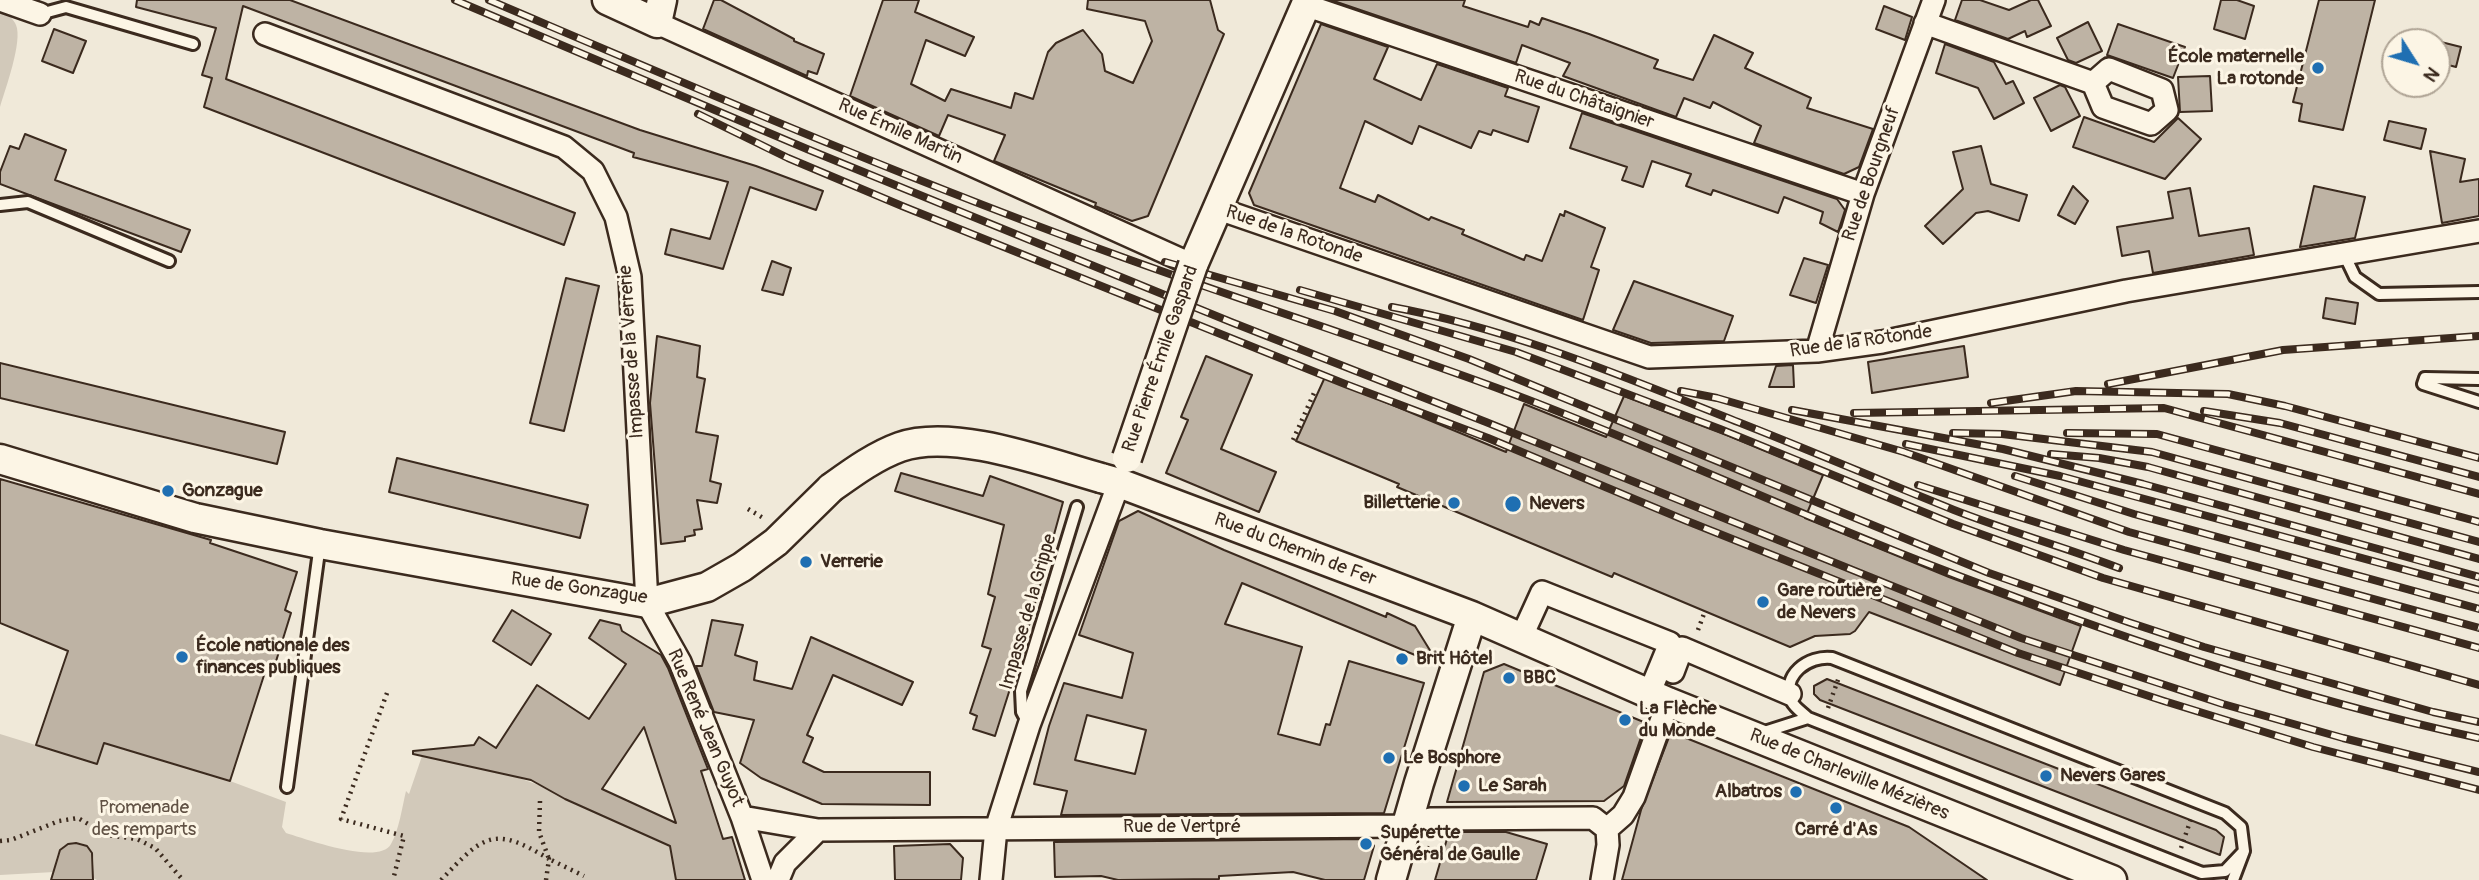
<!DOCTYPE html>
<html>
<head>
<meta charset="utf-8">
<style>
	body { margin:0 }
	#map { position:relative; width:2479px; height:880px; overflow:hidden; background:#f0e9d9; font-family:Pangolin,sans-serif }
	canvas { display:block }
	.north { position:absolute; left:2381px; top:28px; width:70px; height:70px; box-sizing:border-box; background:#fcf5e5; border:2px solid #afa495; border-radius:50%; rotate:127deg; font-size:19px; font-weight:700; line-height:28px; text-align:center; color:#3b2a1e }
	.north::after { content:''; display:block; margin:auto; width:24px; height:32px; background:#1f6fb2; clip-path:polygon(50% 0,100% 100%,50% 72%,0 100%) }
</style>
</head>
<body>
<div id="map">
<canvas width="2479" height="880"></canvas>
<div class="north">N</div>
</div>
<script>
const c = document.querySelector('canvas').getContext('2d');
c.lineJoin = 'round';
function fillPath(path, color) { c.fillStyle = color; c.fill(path, 'evenodd'); }
function trace(path, color, width, dash) { c.strokeStyle = color; c.lineWidth = width; c.lineCap = dash ? 'butt' : 'round'; c.setLineDash(dash || []); c.stroke(path); }
function drawText(font, color, halo, rows, align = 'center') {
  c.font = font + ' Pangolin,sans-serif'; c.lineWidth = 6; c.setLineDash([]); c.textBaseline = 'middle'; c.strokeStyle = halo; c.fillStyle = color; for (const [text, x, y, turn = 0] of rows) {
    c.save(); c.translate(x, y); c.rotate((+turn || 0) * Math.PI / 180); c.textAlign = isNaN(turn) ? turn : align; if (halo) c.strokeText(text, 0, 0); c.fillText(text, 0, 0); c.restore();
  }
}
fillPath(new Path2D(`
	M0,9c5,3 14,10 16,16 7,16 -11,65 -16,82z
	M0,734l97,30 8,-21 125,38 56,21 -4,25 4,6c20,6 93,33 105,11 8,-14 11,-36 15,-53l3,3 13,-38 94,21 28,10 21,12 105,47 6,34h-579l-4,-2c0,-7 2,-16 0,-23 -5,-14 -24,-17 -33,-5 -4,6 -5,15 -6,22l-54,3z`), '#d2c9ba');
const building = new Path2D(`
	M137,0h153l350,130 116,36 67,25 -7,19 -66,-23 -27,82 -58,-15 6,-25 39,10 18,-57 -95,-25 1,-4 -391,-147 -17,73 349,134 -11,32 -360,-138 8,-29 -10,-3 14,-47 -80,-21z
	M714,0h7l73,39v2l30,13 -7,20 -9,-3 -1,5 -104,-47z
	M883,0h36l-4,12 59,25 -9,19 -39,-16 -15,44 34,17 6,-12 60,19 4,-15 18,6 15,-47 8,-9 27,-13 19,24 3,17 28,12 19,-42 -7,-20 -58,-12 1,-9h122l8,30 6,4 -76,182 -16,5 -37,-15 1,-3 -102,-42 11,-26 -57,-20 -9,21 -89,-40z
	M1331,0h134l-2,6 65,21 2,-6 9,4 3,-7 47,16 69,26 -4,8 39,12 21,-45 39,18 -8,15 66,30 -4,10 66,21 -14,38 -15,7 -90,-31 7,-17 -48,-24 -3,6 -26,-10 -8,19 -113,-41 7,-13 -48,-18 -6,18z
	M1962,0h18l29,10 22,-10h7l13,26 -24,11 -2,-6 -17,8 -53,-19z
	M2221,0h16l17,6 -9,33 -31,-10z
	M2319,0h56l-32,130 -44,-9 3,-17 -9,-2z
	M1884,6l28,11 -7,23 -29,-11z
	M2088,22l14,29 -26,12 -8,-3 -11,-22z
	M1321,24l67,23 -14,32 47,21 16,-36 71,24 -3,8 34,11 -11,35 -35,-12 -2,5 -12,-4 -8,17 -52,-22 -7,18 -47,-23 -25,67 35,14 3,-7 51,25 2,-3 33,13 -2,4 62,26 2,-5 16,6 18,-47 4,2 1,-5 40,17 -14,39 8,3 -16,50 -329,-115 -5,-12z
	M2118,24l67,23 -12,31 -66,-23z
	M54,29l32,12 -13,32 -31,-12z
	M2437,41l24,6 -5,20 -19,-5z
	M1945,44l49,18 12,22 7,-3 11,22 -30,16 -16,-31 -42,-15z
	M2210,76l2,35 -32,1 -2,-35z
	M2060,85l5,2 15,29 -29,15 -17,-33z
	M1582,113l255,86 8,11 -7,22 -18,-9 3,-11 -39,-15 -6,16 -65,-23 -2,5 -25,-9 5,-12 -39,-13 -9,26 -21,-7 5,-13 -57,-19z
	M2084,117l70,25 24,-24 23,21 -36,40 -92,-32z
	M2389,121l37,8 -5,20 -37,-9z
	M25,134l41,16 -11,30 135,50 -9,22 -181,-68v-12l10,-26 9,3z
	M1981,146l10,38 36,11 -8,26 -31,-10 -12,2 -33,31 -18,-18 38,-37 -10,-37z
	M2430,151l35,8 -5,23 19,-3v37l-37,7z
	M2073,186l15,15 -13,23 -17,-9z
	M2314,186l51,11 -10,41 -55,9z
	M2190,188l9,48 50,-8 5,27 -101,18 -4,-22 -27,5 -5,-29 56,-9 -5,-26z
	M1804,258l24,7 -12,38 -26,-8z
	M772,261l19,7 -8,27 -21,-5z
	M566,278l33,8 -35,145 -34,-8z
	M1634,281l99,35 -9,25 -73,2 -38,-13z
	M2326,298l32,5 -3,21 -32,-6z
	M657,336l43,10 -3,31 8,2 -9,53 22,4 -8,45 11,3 -4,19 -20,-3 5,29 -8,1 1,5 -10,2v4l-24,3 -11,-141z
	M1964,346l4,31 -96,16 -4,-31z
	M1206,356l46,19 -31,74 55,23 -17,40 -93,-39 22,-53 -7,-3z
	M0,363l285,69 -8,32 -277,-66z
	M1793,365l1,22h-25l7,-21z
	M1325,377l181,75 18,-48 82,33 18,-41 105,40 94,39 -18,43 144,59 132,49 -21,59 -191,-73 -14,19 -5,3 -35,2 -25,11 -176,-74 -2,4 -215,-90 2,-3 -103,-43z
	M397,458l191,47 -8,33 -191,-46z
	M901,473l82,23 7,-20 73,26 -41,149 -27,85 -22,-7 4,-13 -7,-3 21,-64 -9,-3 13,-49 -7,-3 16,-69 -109,-34z
	M0,479l211,61 -1,3 87,29 -12,38 6,3 -18,58 -7,-2 -36,112 -126,-38 -7,21 -61,-19 32,-94 -68,-28z
	M1138,511l86,39 162,67 1,-4 28,13 24,39 -197,-82 -17,41 77,23 -24,87 42,11 6,-21 4,1 19,-64 75,22 -40,130 -323,2 6,-24 -33,-7 15,-58 15,-43 58,15 11,-45 -54,-18 40,-114zM1087,715l59,15 -11,44 -60,-14z
	M512,610l39,24 -20,31 -38,-24z
	M600,620l20,5 2,6 39,24 7,13 40,101 -7,2 22,68 9,-2 13,43h-69l-6,-34 -105,-47 -34,-19 -118,-26v-3l61,-6 5,-8 17,11 41,-63 52,34 37,-55 -37,-26zM644,727l32,96 -74,-34z
	M712,620l31,5 -8,30 22,7 -3,18 38,9 19,-52 102,45 -11,23 -69,-30 -26,60 6,3 -10,24 21,10h106v33l-108,-1 -61,-26 -21,-15 14,-43 -40,-8 -18,-46h6z
	M1504,664l142,59 -22,63 -20,15 -157,1 37,-130z
	M1827,679l389,151 8,7 -4,18 -400,-155 -6,-6v-8z
	M1671,732l238,95 78,53h-365l19,-70z
	M1449,832h57l41,12 -11,36h-101z
	M1370,839l4,7 -10,34h-39l-32,-8 -74,4v3l-101,1 -17,-4 -46,1 -1,-35z
	M76,843l11,3 5,7 1,27h-42l9,-30 8,-6z
	M950,844l13,14 -2,22h-66l-1,-34z`);
fillPath(building, '#beb3a4');
trace(building, '#3b2a1e', 2);
const lane = new Path2D(`
	M40,14l26,-7 127,37
	M0,205l28,-3 141,59
	M2344,254l11,23 24,17 100,-2
	M2479,379l-54,-1 -2,6 56,18
	M1029,725l-7,-13 -1,-21 56,-184
	M1761,733l47,-15
	M287,787l33,-243
	M2233,880l11,-29 -3,-24 -16,-14 -393,-155c-23,-3 -52,17 -40,44 3,6 11,11 16,16l394,155 23,-2 19,-20`);
const street = new Path2D(`
	M0,0l40,14
	M1305,5l558,189
	M657,23l536,242
	M1925,23l168,60 10,24 48,17 16,-14 -5,-20 -53,-21 -16,14
	M265,34l299,113 29,24 23,46 14,60 17,326 33,59 62,155 21,63
	M1216,208l433,149 168,-6 65,-9 244,-51 353,-60
	M1817,351l46,-157 71,-194
	M1521,638l21,-46 128,51 -21,51
	M1673,672l9,-24 108,46
	M742,817l76,13 588,-4 24,-7 163,-1 14,11
	M1607,829l16,-14 11,-18 34,-95
	M778,880l7,-17 33,-33
	M991,880l5,-51 33,-104 90,-242
	M1602,880l6,-35 -1,-16`);
const secondary = new Path2D(`
	M607,0l50,23 5,-23
	M1193,265l115,-265
	M0,459l195,59 125,26 327,59 60,-16 35,-20 34,-25 55,-54
	M1101,478l18,5 353,133 196,86 444,178
	M1391,880l28,-97 53,-167`);
trace(lane, '#3b2a1e', 16);
trace(street, '#3b2a1e', 26);
trace(secondary, '#3b2a1e', 33);
trace(new Path2D(`
	M1293,440l21,-47
	M748,509l17,10
	M1698,630l7,-19
	M387,693l-46,126 63,17 -11,44
	M1828,708l11,-31
	M540,801l-1,31 10,27 35,17
	M0,841l11,-1 48,-19 19,-3 29,17 30,4 18,9 28,32
	M1427,848l16,4
	M2181,848l11,-32
	M441,880c43,-45 52,-55 108,-21l-3,21`), '#3b2a1e', 4.5, [2, 5]);
trace(lane, '#fcf5e5', 10);
trace(street, '#fcf5e5', 21);
trace(secondary, '#fcf5e5', 28);
const rail = new Path2D(`
	M455,0l352,149 424,173 255,100 535,216 202,66 120,34 136,34
	M489,0c209,89 419,180 633,257 127,46 256,87 383,134 140,52 276,116 415,170 182,70 368,136 559,177
	M698,114l90,44 114,48 443,178 143,54 194,81 336,134 146,48 149,46 166,43
	M1165,262l170,49 134,48 520,214 139,49 76,25 229,65 46,10
	M1300,290l216,62 204,77 233,95 150,54 376,107
	M1392,307c121,22 237,72 351,117 71,28 141,58 211,86 54,21 110,37 165,58
	M2108,384l175,-34 196,-14
	M1681,391l36,7 187,54 225,80 350,96
	M1991,403l85,-12 152,3 57,12 194,52
	M1792,410l211,39 140,35 336,93
	M2204,411l76,12 199,54
	M1854,413l310,-5 315,86
	M1953,433l49,1 150,18 327,90
	M2067,433l90,1 322,88
	M1906,444l154,32 419,114
	M2051,454l48,4 49,9 331,92
	M2015,476l119,38 345,95
	M1918,485l206,65 355,98`);
trace(rail, '#3b2a1e', 8);
trace(rail, '#fcf5e5', 5, [16]);
const secondaryBridge = new Path2D(`
	M1127,458l66,-193
	M831,488c21,-15 44,-32 69,-41 54,-19 147,16 201,31`);
trace(secondaryBridge, '#3b2a1e', 33, []);
trace(secondaryBridge, '#fcf5e5', 28);
for (const [x, y, r, color] of [
	[2318,68,7,"#1f6fb2"],
	[168,491,7,"#1f6fb2"],
	[1454,503,7,"#1f6fb2"],
	[1513,504,9,"#1f6fb2"],
	[806,562,7,"#1f6fb2"],
	[1763,602,7,"#1f6fb2"],
	[182,657,7,"#1f6fb2"],
	[1402,659,7,"#1f6fb2"],
	[1509,678,7,"#1f6fb2"],
	[1625,720,7,"#1f6fb2"],
	[1389,758,7,"#1f6fb2"],
	[2046,776,7,"#1f6fb2"],
	[1464,786,7,"#1f6fb2"],
	[1796,792,7,"#1f6fb2"],
	[1836,808,7,"#1f6fb2"],
	[1366,844,7,"#1f6fb2"]
]) { const dot = new Path2D(); dot.arc(x, y, r, 0, 2 * Math.PI); c.fillStyle = color; c.fill(dot); trace(dot, '#fcf5e5', 2.5); }
drawText('bold 19px', '#3b2a1e', '#fcf5e5', [
	["École maternelle",2304,57,"right"],
	["La rotonde",2304,79,"right"],
	["Gonzague",182,491],
	["Billetterie",1440,503,"right"],
	["Nevers",1529,504],
	["Verrerie",820,562],
	["Gare routière",1777,591],
	["de Nevers",1777,613],
	["École nationale des",196,646],
	["finances publiques",196,668],
	["Brit Hôtel",1416,659],
	["BBC",1523,678],
	["La Flèche",1639,709],
	["du Monde",1639,731],
	["Le Bosphore",1403,758],
	["Nevers Gares",2060,776],
	["Le Sarah",1478,786],
	["Albatros",1782,792,"right"],
	["Carré d'As",1836,830,"center"],
	["Supérette",1380,833],
	["Général de Gaulle",1380,855]
], 'left');
drawText('19px', '#3b2a1e', '#fcf5e5', [
	["Rue du Châtaignier",1584,100,19],
	["Rue Émile Martin",900,132,24],
	["Rue de Bourgneuf",1872,174,-71],
	["Rue de la Rotonde",1294,235,19],
	["Rue de la Rotonde",1861,342,-8],
	["Impasse de la Verrerie",632,352,-94],
	["Rue Pierre Émile Gaspard",1161,359,-71],
	["Rue du Chemin de Fer",1295,550,21],
	["Rue de Gonzague",579,589,8],
	["Impasse de la Grippe",1029,612,-74],
	["Rue René Jean Guyot",705,728,67],
	["Rue de Charleville Mézières",1849,775,22],
	["Rue de Vertpré",1182,827]
]);
drawText('19px', '#615245', '#fcf5e5', [
	["Promenade",144,808],
	["des remparts",144,830]
]);
</script>
</body>
</html>
